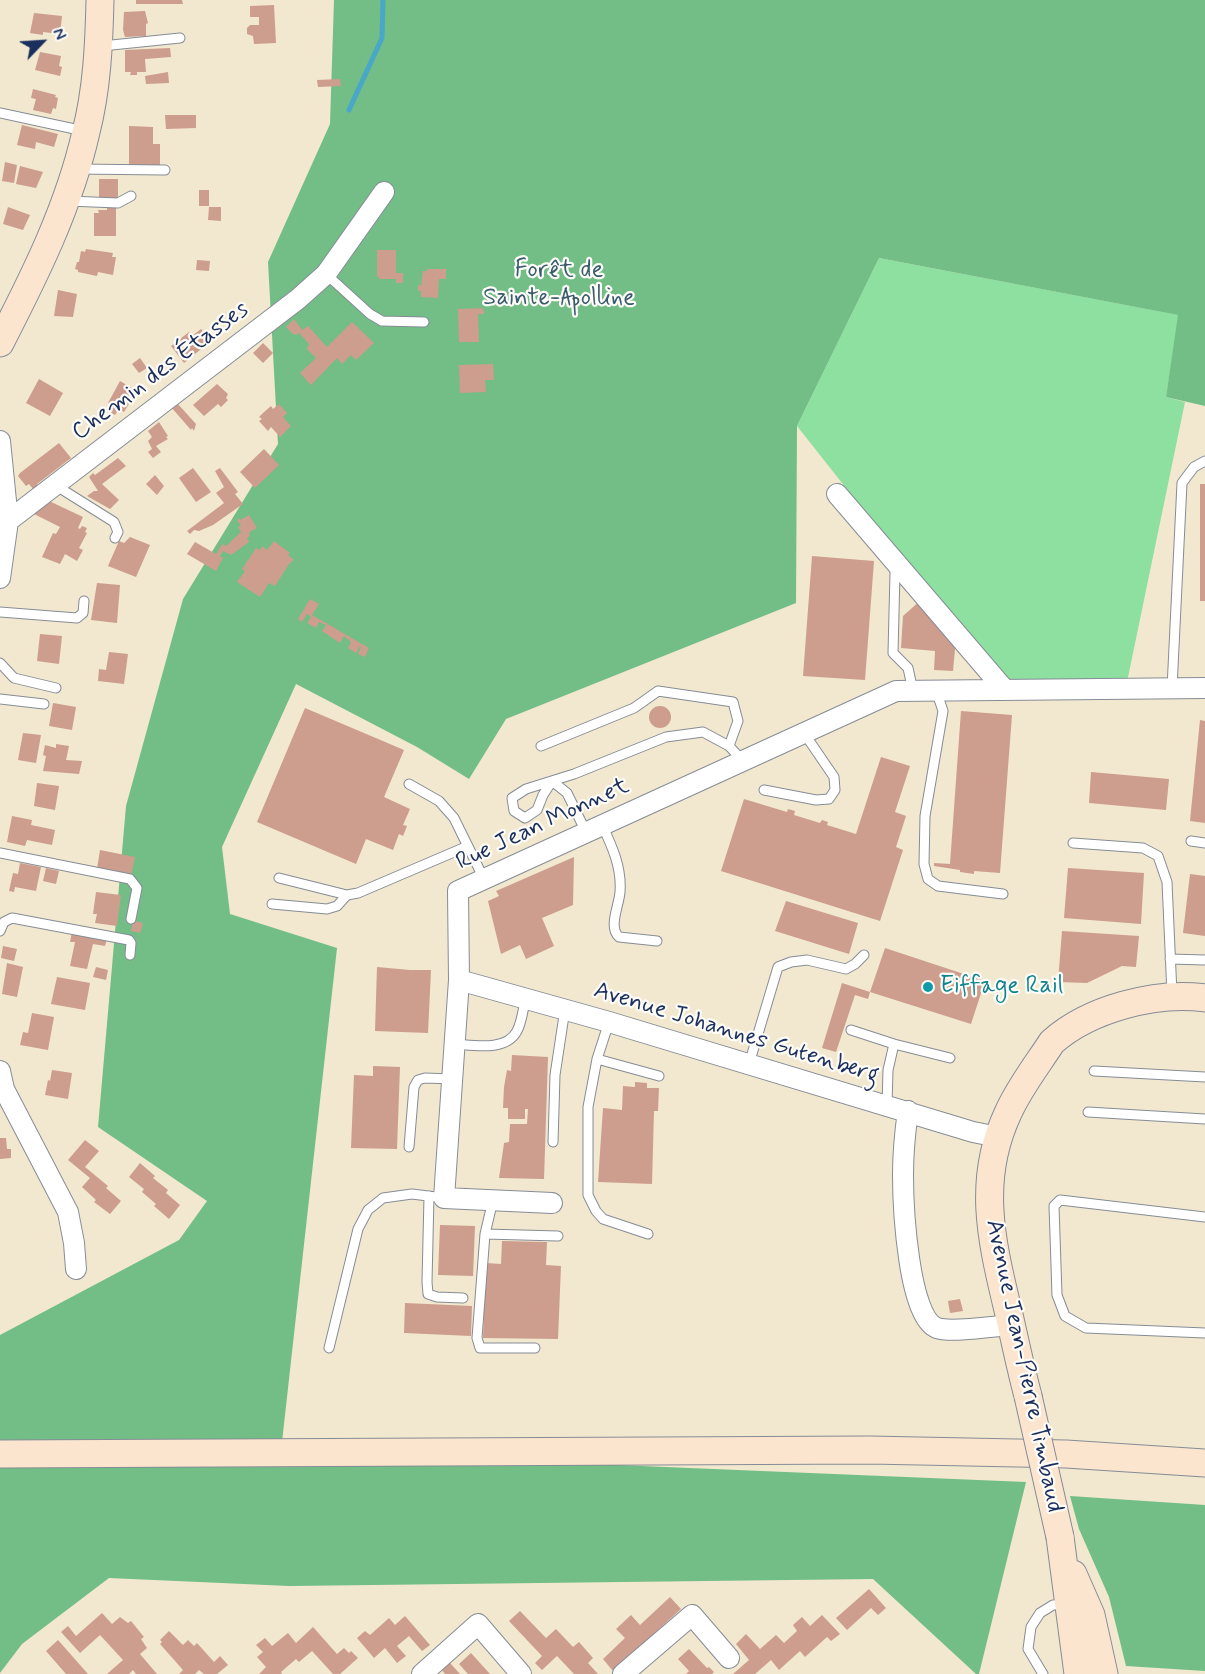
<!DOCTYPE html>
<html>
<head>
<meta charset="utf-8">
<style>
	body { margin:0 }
	#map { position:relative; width:1205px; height:1674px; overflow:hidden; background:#f1e8cf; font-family:Mynerve,sans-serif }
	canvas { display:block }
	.north { position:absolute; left:12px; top:12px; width:60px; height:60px; -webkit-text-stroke:4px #fdfcf7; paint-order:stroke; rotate:65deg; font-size:16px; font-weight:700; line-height:24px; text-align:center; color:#1b2f5e }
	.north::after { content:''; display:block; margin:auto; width:21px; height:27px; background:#1b2f5e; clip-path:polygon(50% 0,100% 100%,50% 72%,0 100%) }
</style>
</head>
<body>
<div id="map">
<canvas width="1205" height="1674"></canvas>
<div class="north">N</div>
</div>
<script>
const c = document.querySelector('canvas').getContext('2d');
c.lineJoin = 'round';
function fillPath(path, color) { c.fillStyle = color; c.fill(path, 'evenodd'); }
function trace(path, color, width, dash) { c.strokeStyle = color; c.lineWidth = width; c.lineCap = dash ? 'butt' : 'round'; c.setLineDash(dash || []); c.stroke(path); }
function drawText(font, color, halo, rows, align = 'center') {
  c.font = font + ' Mynerve,sans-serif'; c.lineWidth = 4.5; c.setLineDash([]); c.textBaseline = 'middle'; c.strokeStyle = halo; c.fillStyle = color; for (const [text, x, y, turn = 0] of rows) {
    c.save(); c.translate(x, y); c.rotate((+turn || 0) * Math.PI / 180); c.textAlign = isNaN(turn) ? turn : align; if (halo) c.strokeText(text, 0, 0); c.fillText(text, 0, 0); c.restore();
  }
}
fillPath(new Path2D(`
	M879,258l300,57 -13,82 19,5 -59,285 -122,1 -207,-262z`), '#8ee0a0');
fillPath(new Path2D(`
	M334,0h871v406l-39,-9 12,-82 -299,-57 -82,168 -1,177 -290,116 -37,60 -52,-32 -121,-63 -74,163 8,67 107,34 -56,503 745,31 -47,192h-3l-103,-95 -584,7 -180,-8 -87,66 -22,29v-338l179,-95 28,-39 -109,-74 28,-321 57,-207 95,-155 -10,-182 62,-138z
	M1070,1496l135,9v166l-79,-5 -17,-69 -30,-68z`), '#72be86');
trace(new Path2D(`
	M349,110l33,-72 1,-38`), '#49a7c7', 5);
fillPath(new Path2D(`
	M136,0h46l1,4h-47z
	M274,5l2,38 -22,1 -1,-8 -6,-2v-6l3,-3h9v-8h-9v-11z
	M145,11l3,12 -2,1v12l-21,1 -2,-7 1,-18z
	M34,13l28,3 -2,18 -17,-2v3l-13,-2z
	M170,48l1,9 -26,2 1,13h-9v3h-7l1,-3h-6v-22z
	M40,52l21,4 -2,10 3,1 -2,9 -25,-6z
	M168,72l1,11 -23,1 -1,-8z
	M340,79l1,7 -23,1 -1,-7z
	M33,89l23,6 -1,2 3,1 -2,11 -3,-1 -2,6 -18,-4 3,-11 -5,-1z
	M165,115h31v13l-30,1z
	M22,125l36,9 -4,13 -18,-5 -1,7 -18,-4z
	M129,126l24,1v17h7v21l-31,1z
	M5,162l12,3 -3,18 -12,-2z
	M20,166l23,6 -7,16 -20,-4z
	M99,179h19v20h-19z
	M199,190h10v16h-10z
	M8,207l22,8 -7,15 -20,-6z
	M107,207h9v29h-22v-23h5l-1,-3h9z
	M209,207h12v14l-13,-1z
	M86,249l27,4 -1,4h4l-3,18 -15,-3 -1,4 -19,-4v-2l-3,-1 2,-7h2l2,-11 4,1z
	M377,250h19v23h7v10h-7v-4h-17v-2h-2z
	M197,260l13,1 -1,10 -13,-1z
	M427,269h19v10h-7l-1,19 -17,-1v-6h-3v-6h3l2,-14h4z
	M58,290l19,4 -4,23 -19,-1z
	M483,308l1,6h-6l1,28h-20l-1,-33z
	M294,319l8,11 6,-4 19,21 25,-25 22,21 -18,17 -5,-5 -9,9 -5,-6 -26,27 -11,-12 16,-15 -9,-9 2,-5 -10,-11 -3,2 -3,-1 -7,-7z
	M201,329l10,12 -27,22 -13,-17 18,-14 3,4z
	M263,343l10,10 -10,10 -10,-10z
	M140,358l7,10 -8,5 -7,-9z
	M493,364l1,16h-9l1,12 -26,1 -1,-28z
	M39,379l24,14 -13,23 -24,-13z
	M120,381l17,10 -13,21 -5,-3 -4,6 -9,-5 4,-6 -2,-1z
	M217,384l11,10 -2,4 2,2 -7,7 -3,-3 -14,12 -11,-11z
	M177,403l19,21 -2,7 -2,-3 -1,2 -20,-23z
	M279,404l8,9 -4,4 8,9 -11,11 -9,-10 -3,4 -9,-10 3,-2 -3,-2 4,-4 8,-7 2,3z
	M159,422l9,14 -2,1 2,2 -12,7 5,6 -8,6 -5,-6 4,-3 -4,-8 4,-4 -4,-6z
	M59,443l12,15 -34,26 1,2 -4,4 -5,-6 -3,2 -8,-10 2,-3z
	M264,449l15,16 -24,23 -15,-16z
	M118,458l8,8 -24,18 17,16 -9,9 -23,-13 7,-5h4l-9,-14 4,-4 2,2z
	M193,468l18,24 -15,10 -17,-24z
	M220,468l18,24 -3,2 8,10 -30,21 -14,6 -5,-1 -4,4 -3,-3 37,-28 -8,-10 8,-6 -9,-16z
	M155,475l9,11 -7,9 -11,-11z
	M1200,484h5v117h-5z
	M47,500l36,17 -5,11 2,1 2,-3 5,2 -2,4 2,1 -8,15 4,2 -6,11 -12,-7 -5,10 -18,-7 11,-24 3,1 4,-7 -28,-14z
	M249,515l8,13 -6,3 -2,3 1,2 -3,2 2,4 -18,13 -8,-4 -3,5 3,2 -7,13 -29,-17 8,-12 21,12 5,-8 2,-2 3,2 15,-14 -3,-5 3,-1 -4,-6 2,-2 1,2z
	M130,537l20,8 -14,32 -28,-11 11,-25 5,2z
	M274,541l16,12 -2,2 6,5 -5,4 -14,22 -6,-3 -9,14 -23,-15 8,-11 -3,-2 14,-21 4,2 2,-4 5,4z
	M812,556l62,5 -9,119 -62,-4z
	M97,583l23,2 -3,38 -26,-3z
	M310,599l9,5 -7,11 57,33 -4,9 -7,-3 3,-7 -1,-1 -4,7 -8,-5 3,-6 -7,-6 -4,7 -18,-12 4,-6 -7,-3 -3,6 -9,-5 4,-6 -4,-3 -5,8 -4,-3z
	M921,600l35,38 -3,33 -19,-1 1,-19 -34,-3 2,-32z
	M40,634l22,2 -3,28 -22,-3z
	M109,652l19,2 -4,30 -26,-3 1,-12 7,1z
	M53,703l23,4 -4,23 -23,-4z
	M649 717a11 11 0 1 1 22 0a11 11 0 1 1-22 0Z
	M305,708l99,42 -20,47 26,12 -7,16 4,1 -4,10 -4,-2 -6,16 -27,-11 -10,25 -99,-42z
	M961,711l51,4 -12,158 -26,-2v3l-14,-2v-2l-26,-4v-3l16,1z
	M1200,720l5,1v102l-15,-2z
	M23,733l18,2 -5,28 -18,-3z
	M56,744l13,2 -3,14 16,1 -3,13 -36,-3 3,-15 -3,-1 2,-10 11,3z
	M881,757l29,9 -15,46 11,4 -10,31 7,3 -23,71 -159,-50 23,-72 43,13 1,-3 7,2 -1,4 26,8 2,-3 6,2 -1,3 29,9z
	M1091,772l78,7 -3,31 -77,-7z
	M37,783l22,3 -4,24 -21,-4z
	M12,816l20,4 -1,5 24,5 -3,15 -25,-5 -2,6 -18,-4z
	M100,850l35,7 -4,19 -34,-7z
	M574,857l-1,48 -31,13 12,28 -28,13 -6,-14 -19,9 -13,-53 11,-5 -3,-5z
	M20,863l21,4 -5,24 -21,-4 -1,5 -5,-1 4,-18 5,1z
	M46,868l13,3 -3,13 -13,-3z
	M1068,868l76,5 -3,51 -77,-6z
	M1190,874l15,2v60l-22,-3z
	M96,892l25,3 -4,31 -22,-3 2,-9h-4z
	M786,901l72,22 -9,31 -74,-23z
	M133,921l10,2 -3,10 -9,-2z
	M1062,931l77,5 -3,31 -14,-1 -35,17 -29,-1z
	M72,932l35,7 -2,7 -12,-2 -6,25 -17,-3 5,-24h-5z
	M3,946l14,3 -3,12 -13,-3z
	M885,948l100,33 -14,43 -101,-32z
	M7,963l16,4 -6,30 -15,-3z
	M96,967l12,3 -2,10 -13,-3z
	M377,967l33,3h21l-3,63 -53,-2z
	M57,977l33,6 -5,27 -34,-6z
	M842,983l28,9 -2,7 -13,-4 -19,57 -14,-4z
	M32,1013l22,4 -6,33 -28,-5 3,-13 5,1z
	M512,1055l36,2 -4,122 -45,-1 5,-35 5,-1 1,-18h17l1,-15h-3v10h-17v-11h-5l1,-21 3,-17 4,1z
	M373,1066l27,1 -3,82 -46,-1 3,-73 19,1z
	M52,1070l20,3 -4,26 -23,-4 3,-15 2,1z
	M635,1082l12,1v5h12l-1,23h-4l-2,73 -54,-2 5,-74 19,2 1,-24 12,1z
	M0,1138h6l1,11h4v9l-11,1z
	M85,1140l14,11 -14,16 23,19 -2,2 15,13 -11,13 -16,-12 2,-2 -14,-13 8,-9 -22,-18z
	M140,1163l15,13 -2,2 15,12 -2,3 14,12 -11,14 -15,-13 2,-2 -14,-12 2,-3 -15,-12z
	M440,1225l35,1 -2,50 -35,-1z
	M502,1241l45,1 -1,23 15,1 -3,73 -75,-1 3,-75 15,1z
	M960,1299l3,12 -13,2 -2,-12z
	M405,1303l67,3 -1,30 -67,-3z
	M869,1589l17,19 -8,7 -7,-7 -24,22 -11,-12z
	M670,1597l11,12 -68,62 -10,-12 22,-21 -9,-9 15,-14 9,10z
	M520,1611l26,27 10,-9 17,18 6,-5 14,16 -5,5 10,11h-24l-17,-18 -15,14 -7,-7 7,-7 -33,-35z
	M102,1613l10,11 8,-7 8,6 3,-2 13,16 -3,2 6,9 -7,6 17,20h-21l-3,-4 -4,4h-22l16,-14 -23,-25 -20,18 -19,-21 7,-6 8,10z
	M822,1615l18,19 -9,7 -4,-4 -22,20 -5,-6 -21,19 -8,-10 -16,14h-22l16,-14 -13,-16 10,-10 14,15 16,-14 8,8 13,-12 -4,-6 9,-8 8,9z
	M405,1616l25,29 -8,6 -13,-15 -12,10 9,10 -9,7 -12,-15 -11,10 -17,-20 8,-7 5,4 19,-17 6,7z
	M313,1627l24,27 7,-6 5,5 2,-2 7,7 -18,16h-7l-21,-23 -13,11 -3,-3 -15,13 1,2h-23l7,-7 -9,-10 6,-5 -7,-7 9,-7 7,8 16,-13 8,10z
	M169,1631l14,14 5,-5 6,6 3,-3 17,19 6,-6 8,9 -11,9h-13l-5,-4 -4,4h-16l4,-4 -23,-26 2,-2 -2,-2z
	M58,1640l30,34h-22l-20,-23z
	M689,1649l18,19 2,-1 5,5 -2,2h-26l3,-3 -11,-12z
	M471,1653l19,21h-22l-9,-10z
	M450,1663l10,11h-15l-3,-4z`), '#cd9d8e');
const lane = new Path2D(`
	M102,46l78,-8
	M0,113l84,18
	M77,169l88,1
	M68,201l50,2 13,-7
	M326,274l44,40 12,7 42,1
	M55,485l59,37 4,10 -3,6
	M895,573l-2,80 15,15 5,23
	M0,612l77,6 6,-5 1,-12
	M0,663l14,15 42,10
	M1172,688l10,-205 12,-16 11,-6
	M936,690l7,21 -18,105 -1,48 4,15 10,7 65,8
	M0,699l44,5
	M541,746l93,-38 24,-17 75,11 5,19 -9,25
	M409,784l30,17 15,17 30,61
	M764,790l52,10 13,-1 6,-9 -1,-13 -30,-44
	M602,825c10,21 20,43 18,67 -1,14 -12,35 -1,45l38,4
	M586,832l-19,-39 -15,-12 -9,14 -6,15 -12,8 -11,-7 -2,-13 14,-9 48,-15 92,-37 37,-5 26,14 14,15
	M1191,841l14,2
	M1073,843l70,5 15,8 9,26 5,112
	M0,853l130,26 7,9 -6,31
	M279,878l68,17 11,-2 110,-47
	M272,904l55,5 10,-3 10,-11
	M0,931l4,-9 8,-4 117,22 2,3 -1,12
	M1170,959l35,1
	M609,1022l-12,37 -9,48v88l8,16 7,8 45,15
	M851,1030l43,14
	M454,1044c19,1 52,8 63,-13 5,-9 6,-23 9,-33
	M597,1059l62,17
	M749,1064l29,-97 13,-5 16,-2 39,9 9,-5 9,-9
	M1094,1071l111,6
	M887,1105l1,-35 6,-26 56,14
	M1088,1112l117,7
	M553,1142l2,-67 10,-66
	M409,1147l5,-60 4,-7 7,-2 27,1
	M429,1196l-2,86 1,12 9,3 26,1
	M493,1200l-8,34 -8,104 3,10h55
	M1205,1217l-145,-17 -6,6 3,89 8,21 21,12 119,5
	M485,1234l73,2
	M329,1348l29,-119 10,-19 15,-12 29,-4 32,4
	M1043,1674l-15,-25 3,-22 9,-14 13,-8 14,-1`);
const street = new Path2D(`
	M0,441l8,80 290,-222 28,-25 58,-82
	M837,494l167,195
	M0,578l8,-57
	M459,980l150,42 364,110 25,5
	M0,1071l4,18 64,123 6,31 2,26
	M908,1111c-3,21 -5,43 -5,64 0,29 5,143 34,153 14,5 58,-2 74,-3
	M552,1203l-108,-5 15,-218 -1,-89 438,-200 309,-3
	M422,1674l56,-50 43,50
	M623,1674l69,-59 37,43`);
const secondary = new Path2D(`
	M0,343c35,-68 69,-136 86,-211 11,-43 13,-88 14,-132
	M1028,1396c-8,-30 -14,-60 -21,-90 -16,-67 -30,-127 1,-193 11,-25 29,-48 44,-71 37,-33 104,-51 153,-44
	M0,1454l870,-4 196,4 139,9
	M1060,1537l18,137
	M1073,1574l18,41 13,59`);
trace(lane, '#868c96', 11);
trace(street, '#868c96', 22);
trace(secondary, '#868c96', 29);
trace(lane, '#fff', 9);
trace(street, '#fff', 20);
trace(secondary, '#fbe5cf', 27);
const secondaryBridge = new Path2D(`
	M1028,1396l32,141`);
trace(secondaryBridge, '#868c96', 29, []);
trace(secondaryBridge, '#fbe5cf', 27);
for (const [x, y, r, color] of [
	[928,987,6,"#0f9aa8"]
]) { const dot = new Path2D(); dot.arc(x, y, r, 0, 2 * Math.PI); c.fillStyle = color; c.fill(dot); trace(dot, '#fdfcf7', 2); }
drawText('24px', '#385b6e', '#fdfcf7', [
	["Forêt de",559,271],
	["Sainte-Apolline",559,299]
]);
drawText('24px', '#1b2f5e', '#fdfcf7', [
	["Chemin des Étasses",161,372,-37],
	["Rue Jean Monnet",543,825,-25],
	["Avenue Johannes Gutenberg",736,1034,17],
	["Avenue Jean-Pierre Timbaud",1023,1366,78]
]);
drawText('24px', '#0d838f', '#fdfcf7', [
	["Eiffage Rail",940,987]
], 'left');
</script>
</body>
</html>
